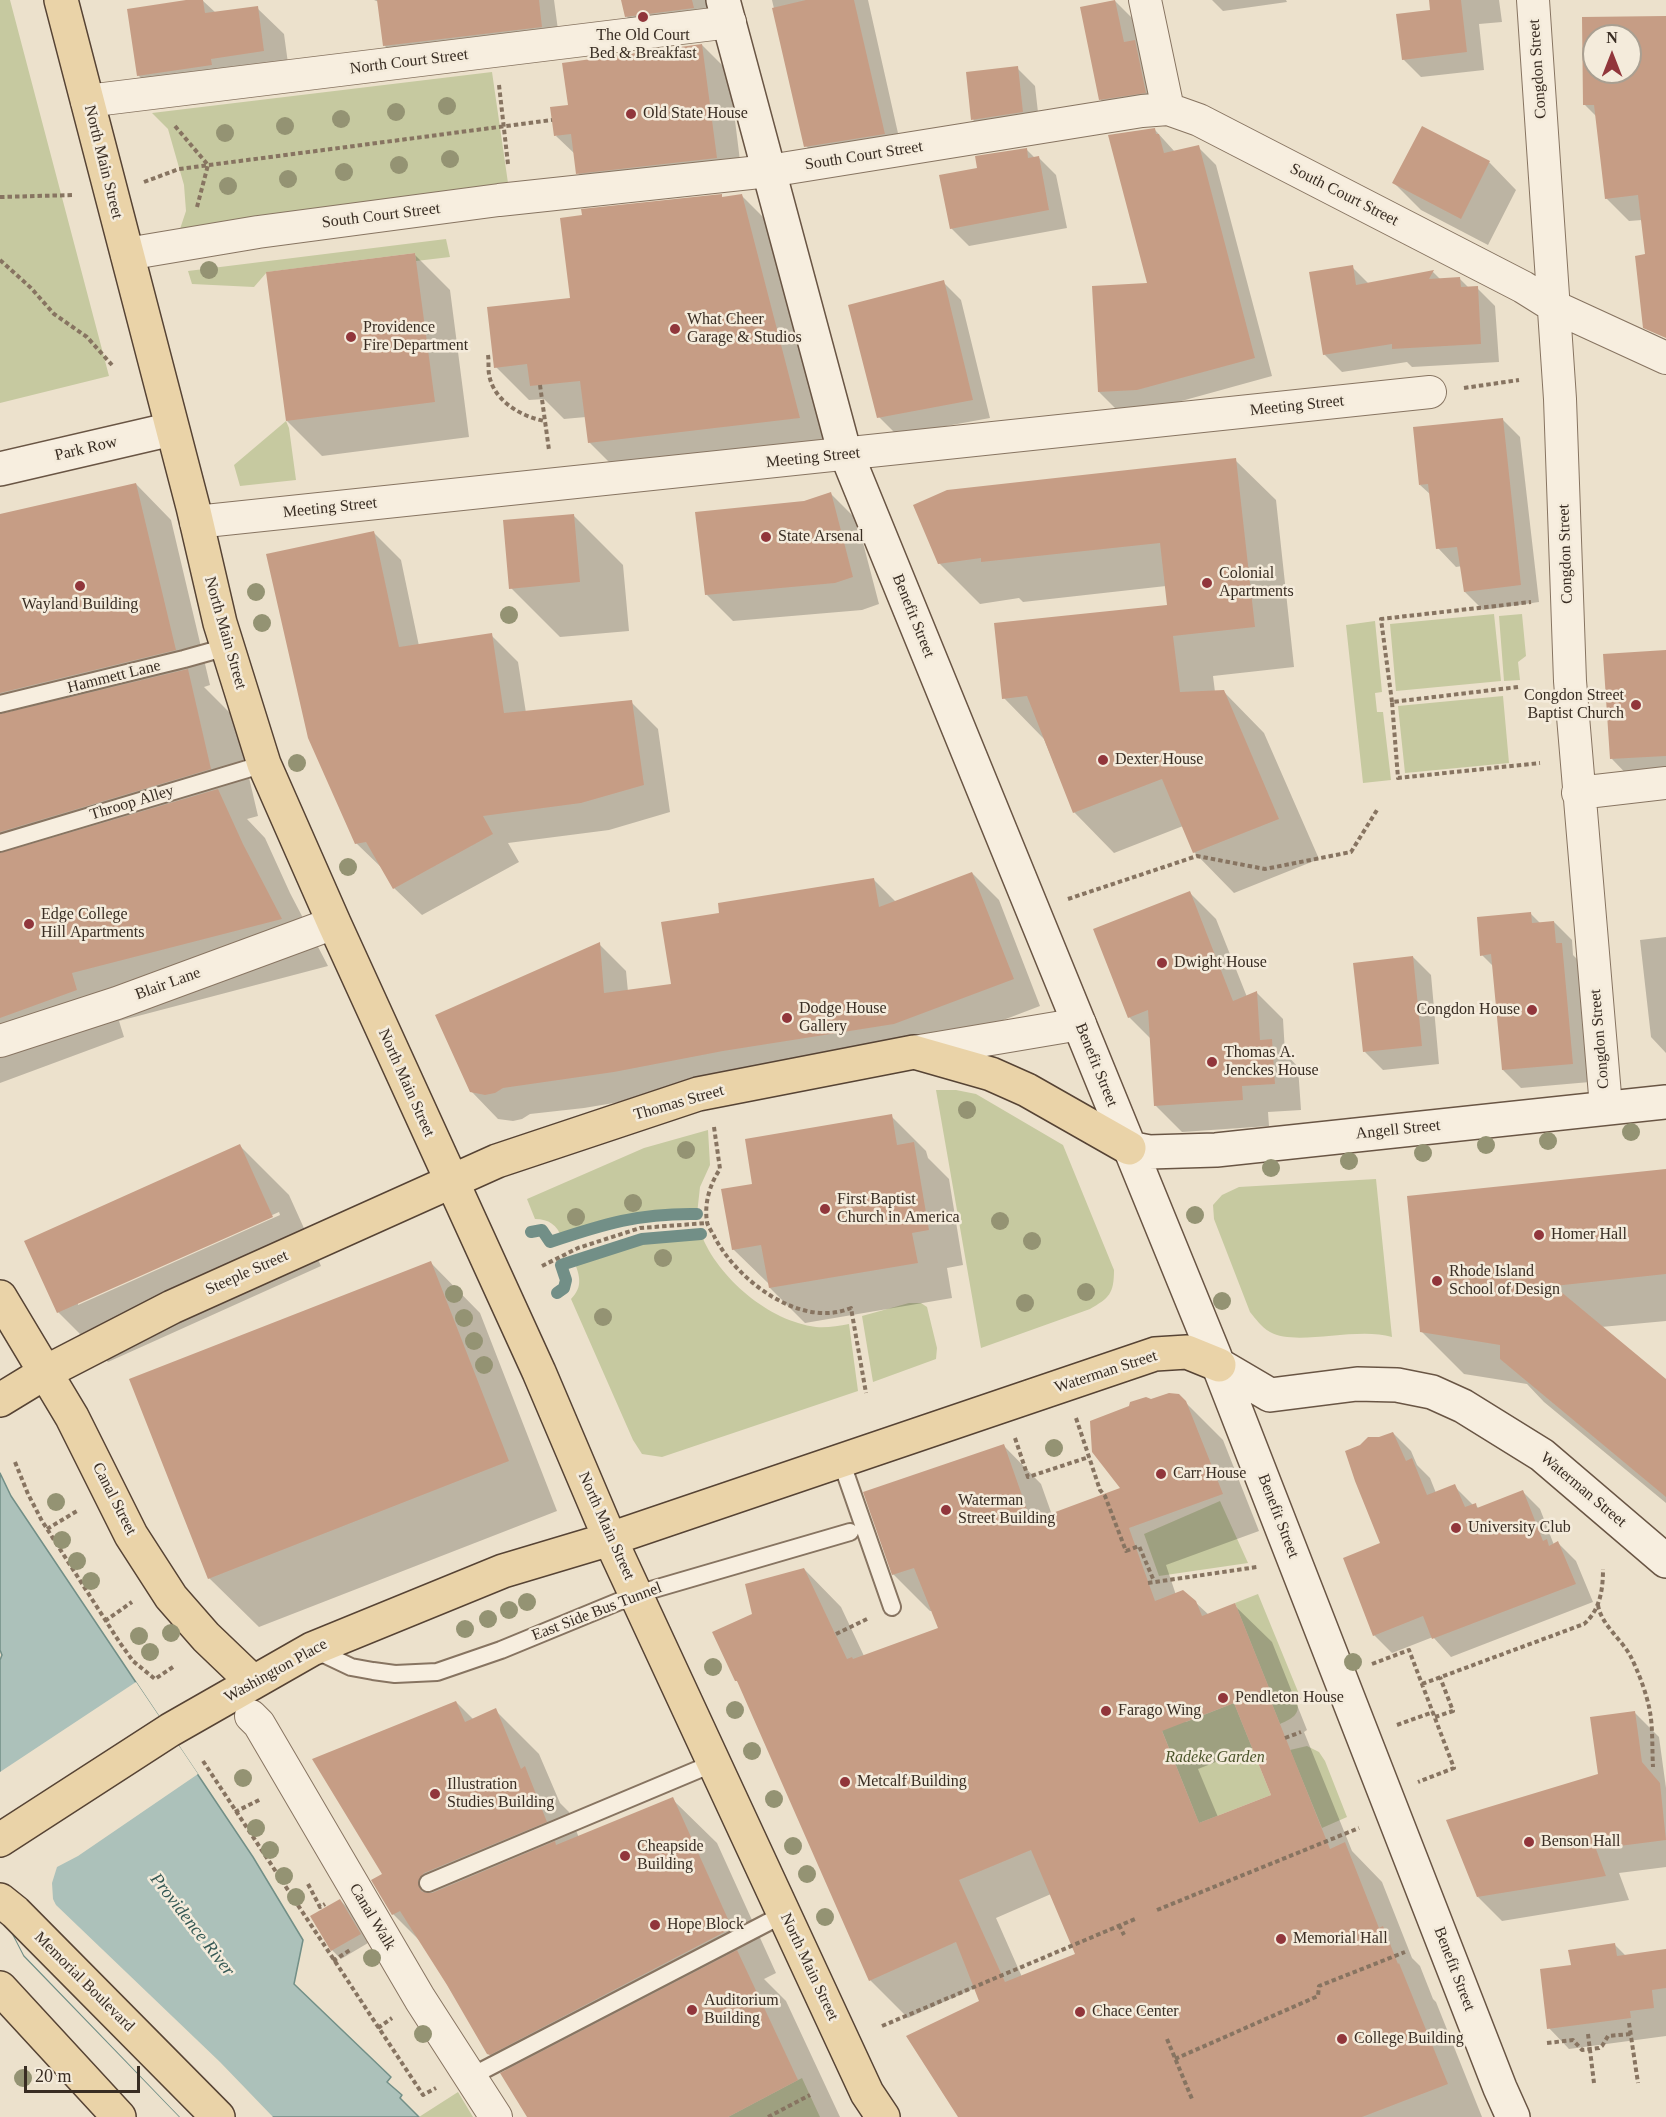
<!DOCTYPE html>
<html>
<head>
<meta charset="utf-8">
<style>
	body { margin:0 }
	#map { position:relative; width:1666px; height:2117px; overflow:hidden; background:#ece1cc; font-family:"Times New Roman",serif }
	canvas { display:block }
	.north { position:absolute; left:1582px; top:24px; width:60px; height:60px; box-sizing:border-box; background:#f4ebdb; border:2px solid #a99f91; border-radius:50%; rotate:0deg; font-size:16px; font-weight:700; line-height:24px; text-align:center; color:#392d23 }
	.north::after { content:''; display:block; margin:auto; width:21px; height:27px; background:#91363b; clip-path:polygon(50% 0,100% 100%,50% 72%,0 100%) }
	.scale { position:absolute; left:24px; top:2066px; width:116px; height:27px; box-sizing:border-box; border:3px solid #392d23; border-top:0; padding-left:8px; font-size:18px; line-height:21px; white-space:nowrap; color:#392d23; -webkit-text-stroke:4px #f4ebdb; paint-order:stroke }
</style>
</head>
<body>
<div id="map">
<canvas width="1666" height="2117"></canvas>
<div class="north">N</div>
<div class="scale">20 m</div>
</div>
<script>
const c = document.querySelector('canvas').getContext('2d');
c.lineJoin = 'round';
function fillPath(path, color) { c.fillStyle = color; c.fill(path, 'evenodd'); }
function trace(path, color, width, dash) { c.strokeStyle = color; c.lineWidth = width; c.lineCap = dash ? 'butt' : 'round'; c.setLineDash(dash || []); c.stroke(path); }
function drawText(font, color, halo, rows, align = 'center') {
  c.font = font + ' "Times New Roman",serif'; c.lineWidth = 5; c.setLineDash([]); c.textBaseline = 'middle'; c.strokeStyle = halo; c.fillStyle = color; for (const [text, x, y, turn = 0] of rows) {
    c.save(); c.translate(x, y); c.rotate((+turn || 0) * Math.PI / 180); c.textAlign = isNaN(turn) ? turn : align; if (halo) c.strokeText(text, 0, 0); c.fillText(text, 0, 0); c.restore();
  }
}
fillPath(new Path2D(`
	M0,0h10l99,376 -109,27z
	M492,72l17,118 -330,42 7,-21 -2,-26 -16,-56 -16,-16z
	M446,239l4,18 -34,4 -1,-8 -148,19 -13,15 -62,-3 -4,-13z
	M286,421l3,7 7,52 -56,6 -6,-21z
	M1494,614l7,67 -105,10 -6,-67z
	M1522,614l4,42 -8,6 2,18 -16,1 -5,-65z
	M1375,621l7,71 -7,1 2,19h6l8,68 -28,3 -17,-158z
	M1503,696l6,67 -104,10 -7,-67z
	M936,1090h20l20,4 87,51 51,125c0,24 -5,28 -24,39l-109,39z
	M708,1130l2,35 -10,22 -3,27c-52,-1 -87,8 -135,24 -5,-13 -13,-19 -27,-19l-8,-20 117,-51z
	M1376,1179l16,158c-36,-11 -95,10 -122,-5 -9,-5 -14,-13 -20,-20l-36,-93 -1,-14 9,-10 17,-8z
	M701,1234c17,44 68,87 115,93 11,1 22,-1 33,-3l9,67 -196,66 -20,-3 -9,-14 -62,-141c12,-12 9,-23 3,-38l68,-22z
	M909,1303h12l6,4 10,41 -1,11 -63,23 -11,-66z
	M1220,1501l28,62 -89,13 -15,-42z
	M1258,1594l43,105 -4,2c4,14 -6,18 -17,23l-12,-30 3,-1 -36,-90z
	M1234,1703l37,92 -72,28 -42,-105 29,4z
	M1307,1746l12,6 6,9 22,56 -25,11 -32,-78z
	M802,2078l18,39h-92l70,-37z
	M458,2092l15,25h-54z`), '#c6c9a0');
const water = new Path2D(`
	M0,1473l11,23 242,361 50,83 -9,44 97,93 -4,5 15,13 -2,3 19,19h-239l-156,-161 -24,-47v-249l2,-5 -2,-5z`);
fillPath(water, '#acc1ba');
trace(water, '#728f87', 1.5);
fillPath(new Path2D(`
	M136,1682l62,92 -120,82 -21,11 -5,16 1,16 3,6 164,157 53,55h-93l-156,-162 -24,-46v-137z`), '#ece1cc');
fillPath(new Path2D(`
	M196,0h6l14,13 41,-5 27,26 6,44 -125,24 -27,-27z
	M374,0h180l6,45 -158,18 -18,-18 -5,-43z
	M622,0h83l6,26 -67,8 -18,-18z
	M772,0h96l34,151 -78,13 -18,-18z
	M1212,0h74l1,2 -64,9z
	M1431,0h68l3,22 -23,2 5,46 -63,7 -18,-18 29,-48z
	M1115,1l18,18 5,26 15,15 10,50 -45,7 -18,-18z
	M1666,17v309l-19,-70 -5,-36 -13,1 -23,-23 -9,-81 -12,-12 -2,-87zM1594,36h36v36h-36z
	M702,45l27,27 14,113 -138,15 -27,-27 -2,-18 -20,-19z
	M1017,68l18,18 5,44 -49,8 -18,-18z
	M1423,128l67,35 26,27 -28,55 -67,-35 -27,-27z
	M1155,130l20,22 23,-5 18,18 56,211 -116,32 -39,2 -18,-18 50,-107z
	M1026,149l9,9 3,-1 18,18 11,53 -98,18 -18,-18 27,-59z
	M721,196l3,2 18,-2 33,33 57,222 -210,24 -33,-33 -3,-25 -22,2 -20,-20 -15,1 -33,-33 76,-68z
	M415,255l35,35 19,147 -147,19 -35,-35z
	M1352,267l17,17 64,-12 8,8 18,-2 10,10h8l18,18 4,56 -87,5 -5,-5 -65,10 -18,-18z
	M943,282l18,18 29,118 -93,17 -18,-18z
	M1502,419l18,18 19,165 -56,8 -18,-18 -3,-26 -6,1 -18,-19 -7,-53 -11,-10z
	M1235,460l41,40 18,167 -81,9 2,16h9l40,41 55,126 -85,34 -40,-41 -11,-26 -69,27 -40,-41 -30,-73 -40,-41 164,-92 -2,-20 -143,16 -4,-4 -39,6 -41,-41z
	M136,484l35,36 39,165 -6,2 31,31 23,98 -11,3 18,19 25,55 38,73 -209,55 5,16 -124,46v-368l14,-2 -14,-14v-183z
	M831,494l26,26 22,84 -17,6 -129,11 -27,-27 99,-91z
	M573,515l50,50 6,66 -69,6 -49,-49z
	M374,533l27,27 18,86 72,-11 27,27 8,51 105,-11 27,27 12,83 -61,18 -101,13 11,19 -97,53 -28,-27 -10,-18 -28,-27z
	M1666,651v133l-28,2 -26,-27z
	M972,873l27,27 41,106 -118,45 -338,57 -54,6 -8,5 -9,2 -15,-2 -27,-28 128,-147 27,27 2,21 45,-7 48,-71 153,-34 22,22z
	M1190,893l26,26 31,78 10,-4 26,26 2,34 13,14 3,43 -33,2 1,14 -87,6 -27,-27 -4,-66 -22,-22z
	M1531,914l9,9 14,-1 18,18 1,15 7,7 10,120 -69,6 -18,-18 -9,-103 -12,-12z
	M1666,937v116l-15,-16 -11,-97z
	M1413,957l18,18 8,89 -56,6 -18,-18z
	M891,1116l35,35 2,7 21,21 14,86 -16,3 5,30 -147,25 -35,-35 -1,-4 -36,-35z
	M240,1146l49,49 32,71 -213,96 -50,-50zM279,1212l1,3 -202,90v-3z
	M1666,1171v150l-65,6 65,54v122l-122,-101 -17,-18 -63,-10 -43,-43z
	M431,1263l49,50 77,198 -298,116 -50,-49z
	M1179,1396l44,44 36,91 -93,34 10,30 19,7 14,13 25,-10 38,37 35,88 -3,2 48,119 30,31 30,76 8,8 13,33 3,3 46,115h-522l20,-115 -5,-14 -67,30 -38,-38 -130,-296 -4,-4 17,-65 51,-46 37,38 23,49 76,-27 -7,-18h-3l-37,-37 111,-128 37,38 11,31 70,-26 29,-88zM1254,1747l19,49 -55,21 -20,-48zM1051,1894l26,61 -55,22 -26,-59z
	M1393,1433l18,18 6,14 13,13 6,15 18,-7 19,19 2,-1 4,5 43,-18 18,18 14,36 4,-2 18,18 17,41 -142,55 -18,-20 -41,16 -18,-18 8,-91 -3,-105z
	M456,1702l18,18 21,-10 44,44 21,49 9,9 10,26 93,-39 45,44 59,130 -12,6 22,22 54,116h-312l-21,-46 -19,-18 -65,-109 -30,-30 -9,-39z
	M1635,1713l24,24 7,51v79l-47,6 10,27 -127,21 -24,-24 121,-122z
	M340,1900l9,9 19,34 -27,16 -9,-9z
	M1615,1945l11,11 40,-6v86l-97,13 -20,-21 23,-62z`), '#0003');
trace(new Path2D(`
	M531,1232l11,-2 8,12c54,-18 89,-29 147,-28
	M557,1293l7,-5 2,-8 -5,-15 81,-26 59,-5`), '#728f87', 12);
fillPath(new Path2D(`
	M186,0h17l2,13 53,-7 6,45 -53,8 1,6 -75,11 -10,-67z
	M377,0h162l3,27 -159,19z
	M621,0h71l2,8 -69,9z
	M806,0h48l31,134 -81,13 -32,-139z
	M1115,0l9,42 11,-2 11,53 -47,7 -19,-93z
	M1429,0h32l6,52 -65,8 -6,-46 34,-4z
	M1666,16v322l-23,-10 -8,-72 10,-2 -7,-59 -33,4 -11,-94h-11l-1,-88zM1594,36h36v36h-36z
	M702,44l15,114 -141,16 -5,-40 -17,2 -4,-29 18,-2 -6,-42z
	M1018,66l5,46 -52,8 -5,-48z
	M1422,126l68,35 -29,58 -69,-36z
	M1155,128l1,6h3l5,19 35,-8 56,213 -118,32 -39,2 -6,-106 55,-3 -39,-148z
	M1027,148l1,10 11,-2 10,54 -99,19 -11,-54 38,-7 -2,-12z
	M722,194v3l20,-3 58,224 -212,25 -8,-62 -50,5 -3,-22 -33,4 -7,-61 83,-9 -10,-80 22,-3 -1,-6z
	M415,253l20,149 -149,19 -20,-149z
	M1353,265l3,20 78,-15 -5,9 31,-2 1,10 17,-1 3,58 -89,5v-5l-69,11 -14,-83z
	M944,280l29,120 -96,18 -29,-113z
	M1503,418l18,167 -57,7 -7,-45 -21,2 -8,-65 -9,1 -6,-58z
	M1236,458l19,169 -82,9 7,56 44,-2 55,129 -86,34 -31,-74 -89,34 -46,-117 -25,3 -8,-76 173,-18 -7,-62 -179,19v-4l-43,6 -25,-59 34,-15z
	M136,483l40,167 -176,43v-179z
	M831,492l22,85 -18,6 -130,12 -10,-83 109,-11z
	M574,514l6,68 -71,7 -6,-69z
	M374,531l25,116 93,-14 12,80 128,-13 12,85 -63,18 -98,13 10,18 -100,55 -27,-47 -11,2 -47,-106 -42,-184z
	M1666,650v106l-56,3 -7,-105z
	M188,669l23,100 -211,63v-118z
	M218,789l25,55 39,75 -210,54 5,17 -77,28v-165z
	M972,872l42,107 -120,45 -171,27 -109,21 -111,16 -8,5 -10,2 -15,-3 -35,-77 165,-73 4,51 67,-9 -10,-62 58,-9 -1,-10 156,-25 5,29z
	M1190,891l43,110 24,-10 3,49 12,-1 3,45 -33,2 1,14 -89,6 -6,-96 -20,8 -35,-89z
	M1531,912l1,11 22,-2 2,22h6l11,121 -71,6 -11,-116 -11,2 -3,-39z
	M1413,956l9,90 -59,6 -10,-89z
	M892,1114l5,31 17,-3 15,88 -17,3 6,30 -149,25 -8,-43 -29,5 -11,-61 31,-5 -7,-45z
	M240,1144l33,73 -216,96 -33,-72z
	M1666,1169v105l-112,12 112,93v118l-166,-138v-14l-80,-13 -13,-136z
	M431,1261l78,200 -301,118 -79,-200z
	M1169,1393l10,1 7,7 37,93 -94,34 26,73 28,-11 13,11 6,15 33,-13 36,90 -3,1 62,155 15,-7 34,86 4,-2 15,38 1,-1 49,121 -86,33h-404l-52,-81 73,-35 -23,-59 -87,39 -132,-300h-2l-23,-49 40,-18 -7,-30 59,-16 43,91 5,-2 1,2 85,-31 -24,-60 -22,7 -29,-83 141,-48 27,77 89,-33 -28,-36 -2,-31 39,-15 1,-4 16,-5 5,2zM1234,1703l37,92 -72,28 -37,-92zM1031,1850l44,104 -70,28 -46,-102z
	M1393,1432l13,29 6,-3 15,37 28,-11 10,23 11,-4 1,5 46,-18 20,51 4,-2 2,7 9,-5 18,43 -144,55 -9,-23 -50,20 -30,-78 37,-15 -25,-62 -10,-30 15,-6 8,-8h11z
	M456,1701l9,21 31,-14 25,61 4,-3 22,56 -123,51 -6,8 3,10 5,2h6l123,-52 1,4 117,-48 59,131 -242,127 -3,-1 -40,-69 -47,-74 -8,4 -21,-35 11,-6 -70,-115z
	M1635,1711l7,51 18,21 6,57 -70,9 10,27 -129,21 -31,-77 152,-46 -8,-57z
	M340,1899l21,35 -30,17 -21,-35z
	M1615,1943l2,13 49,-7v39l-14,2 2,18 -24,3 1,7 -84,11 -7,-60 31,-4 -3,-15z
	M737,1950l61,130 -70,37h-201l-27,-44z`), '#c69d85');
const lane = new Path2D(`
	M0,704l184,-45 43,-12
	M0,843l264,-79
	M841,1461l51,146
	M313,1649l38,18 22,4 22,3 42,-2 64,-22 136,-56 213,-62
	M428,1883l286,-120
	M470,2077l314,-163`);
const street = new Path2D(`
	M1145,0l23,109
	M1533,0l27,399 10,282 36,426
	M87,101l643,-79
	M127,254l131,-22 241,-32 270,-29 373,-60 26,-2 31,11 324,167 32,20 111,51
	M196,522l1234,-130
	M1578,793l88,-10
	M0,1041l117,-38 217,-80
	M914,1052l166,-28
	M251,1716l8,8 161,275 76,118`);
const secondary = new Path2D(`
	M723,0l119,443 372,911 286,734 13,29
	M0,469l172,-40
	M1129,1148l20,4 67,-2 450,-48
	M1219,1365l51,30 87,-11 40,1 35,7 31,14 79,49 124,106`);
const primary = new Path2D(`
	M61,0l132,507 27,116 44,141 70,159 205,449 71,167 257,554 16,24
	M0,1297l72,120 59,118 40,62 35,40 47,45
	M0,1400l46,-28 126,-65 325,-146 201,-67 216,-42 77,22 36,16 102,58
	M0,1840l170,-110 142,-81 191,-78 107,-32 545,-185 32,-2 32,13
	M0,1900l15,12 203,205
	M0,1988l119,129`);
trace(lane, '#877461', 20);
trace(street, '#877461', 34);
trace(secondary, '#695544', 36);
trace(primary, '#564334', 36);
trace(new Path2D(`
	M499,85l9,79
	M175,126l33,39 -11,42
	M144,182l35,-13 373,-49
	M0,197l74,-2
	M0,260l31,28 23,26 33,23 25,28
	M488,355c1,6 0,13 1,19 4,27 33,43 56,47
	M540,385l9,65
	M1464,388l55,-8
	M1518,687l-126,15 6,76 142,-15
	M1392,702l-11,-83 150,-17
	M1068,899l129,-43 68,13 86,-17 26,-42
	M714,1127l6,42c-10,15 -16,34 -13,53 1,5 6,11 8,16 23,43 86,91 136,70l15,85
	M542,1266l36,-18 62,-20 67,-5
	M1076,1418l24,72 5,6 21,55 13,-5 15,35
	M1015,1438l13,39 61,-20
	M15,1462l13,32 14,27 78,122 13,18 22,18 18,-12
	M47,1529l30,-18
	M1148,1583l109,-16
	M1598,1605c3,19 22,33 32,50 8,16 17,39 20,57 3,17 2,37 3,55
	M105,1621l27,-19
	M836,1634l31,-15
	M1372,1664l37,-14 45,118 -36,14
	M1422,1684l162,-60c16,-14 19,-34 19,-55
	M1435,1717l18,-6 -13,-34
	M1397,1725l36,-13
	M1285,1738l16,-6
	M203,1761l220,334 13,-7
	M235,1812l26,-13
	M308,1884l12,23 5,-3
	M1157,1910l202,-82
	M1119,1925l5,10
	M333,1961l17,-11
	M1629,2023l9,60
	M882,2026l253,-107
	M378,2028l14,-10
	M1588,2034l6,49
	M1167,2039l25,60
	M1547,2043l26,-3 9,10 17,-2 3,-2 6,-10 23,-2
	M1175,2059l143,-63 1,-10 86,-34
	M768,2117l42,-22`), '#877461', 4, [4.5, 3]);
trace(lane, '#f7eedf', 16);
trace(street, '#f7eedf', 32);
trace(secondary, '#f7eedf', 33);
trace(primary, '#ead3a8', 33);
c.fillStyle = '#949373';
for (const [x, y] of [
	[447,106],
	[396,112],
	[341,119],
	[285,126],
	[225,133],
	[450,159],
	[399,165],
	[344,172],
	[288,179],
	[228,186],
	[209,270],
	[256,592],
	[509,615],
	[262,623],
	[297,763],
	[348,867],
	[967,1110],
	[1631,1132],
	[1548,1141],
	[1486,1145],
	[686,1150],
	[1423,1153],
	[1349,1161],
	[1271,1168],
	[633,1203],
	[1195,1215],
	[576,1217],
	[1000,1221],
	[1032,1241],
	[663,1258],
	[1086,1292],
	[454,1294],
	[1222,1301],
	[1025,1303],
	[603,1317],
	[464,1318],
	[474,1341],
	[484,1365],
	[1054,1448],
	[56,1502],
	[62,1540],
	[77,1561],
	[91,1581],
	[527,1602],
	[509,1610],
	[488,1619],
	[465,1629],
	[171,1633],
	[139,1636],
	[150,1652],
	[1353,1662],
	[713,1667],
	[735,1710],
	[752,1751],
	[243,1778],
	[774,1799],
	[256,1828],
	[793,1846],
	[270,1850],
	[807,1874],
	[284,1876],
	[296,1897],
	[825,1917],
	[372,1958],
	[423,2034],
	[23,2078]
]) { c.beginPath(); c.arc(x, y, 9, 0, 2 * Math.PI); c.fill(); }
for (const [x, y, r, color] of [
	[643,17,6,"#91363b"],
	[631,114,6,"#91363b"],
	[675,329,6,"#91363b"],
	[351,337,6,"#91363b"],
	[766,537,6,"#91363b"],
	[1207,583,6,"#91363b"],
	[80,586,6,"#91363b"],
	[1636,705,6,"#91363b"],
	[1103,760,6,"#91363b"],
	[29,924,6,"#91363b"],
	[1162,963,6,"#91363b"],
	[1532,1010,6,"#91363b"],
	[787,1018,6,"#91363b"],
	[1212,1062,6,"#91363b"],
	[825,1209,6,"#91363b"],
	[1539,1235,6,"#91363b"],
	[1437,1281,6,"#91363b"],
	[1161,1474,6,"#91363b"],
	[946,1510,6,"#91363b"],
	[1456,1528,6,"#91363b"],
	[1223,1698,6,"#91363b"],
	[1106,1711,6,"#91363b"],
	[845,1782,6,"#91363b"],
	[435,1794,6,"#91363b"],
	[1529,1842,6,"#91363b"],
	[625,1856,6,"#91363b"],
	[655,1925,6,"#91363b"],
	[1281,1939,6,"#91363b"],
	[692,2010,6,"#91363b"],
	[1080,2012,6,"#91363b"],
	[1342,2039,6,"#91363b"]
]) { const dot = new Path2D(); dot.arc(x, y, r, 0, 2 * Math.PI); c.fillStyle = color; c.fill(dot); trace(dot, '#f4ebdb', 2); }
drawText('16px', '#392d23', '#f4ebdb', [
	["The Old Court",643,36,"center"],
	["Bed & Breakfast",643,54,"center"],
	["Old State House",643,114],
	["What Cheer",687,320],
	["Garage & Studios",687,338],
	["Providence",363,328],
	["Fire Department",363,346],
	["State Arsenal",778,537],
	["Colonial",1219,574],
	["Apartments",1219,592],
	["Wayland Building",80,605,"center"],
	["Congdon Street",1624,696,"right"],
	["Baptist Church",1624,714,"right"],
	["Dexter House",1115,760],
	["Edge College",41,915],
	["Hill Apartments",41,933],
	["Dwight House",1174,963],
	["Dodge House",799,1009],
	["Gallery",799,1027],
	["Congdon House",1520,1010,"right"],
	["Thomas A.",1224,1053],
	["Jenckes House",1224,1071],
	["First Baptist",837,1200],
	["Church in America",837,1218],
	["Homer Hall",1551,1235],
	["Rhode Island",1449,1272],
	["School of Design",1449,1290],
	["Carr House",1173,1474],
	["Waterman",958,1501],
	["Street Building",958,1519],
	["University Club",1468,1528],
	["Pendleton House",1235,1698],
	["Farago Wing",1118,1711],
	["Metcalf Building",857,1782],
	["Illustration",447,1785],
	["Studies Building",447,1803],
	["Benson Hall",1541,1842],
	["Cheapside",637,1847],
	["Building",637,1865],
	["Hope Block",667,1925],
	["Memorial Hall",1293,1939],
	["Auditorium",704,2001],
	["Building",704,2019],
	["Chace Center",1092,2012],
	["College Building",1354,2039]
], 'left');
drawText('16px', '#392d23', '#f4ebdb', [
	["North Court Street",409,62,-7],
	["Congdon Street",1538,69,-94],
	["South Court Street",864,156,-9],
	["North Main Street",103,162,76],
	["South Court Street",1344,195,27],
	["South Court Street",381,216,-7],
	["Meeting Street",1297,406,-6],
	["Park Row",86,449,-13],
	["Meeting Street",813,458,-6],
	["Meeting Street",330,508,-6],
	["Congdon Street",1566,554,-92],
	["Benefit Street",913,616,68],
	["North Main Street",225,633,74],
	["Hammett Lane",114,677,-14],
	["Throop Alley",132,803,-17],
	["Blair Lane",168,984,-20],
	["Congdon Street",1600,1039,-95],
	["Benefit Street",1096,1065,68],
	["North Main Street",406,1083,66],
	["Thomas Street",679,1103,-16],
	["Angell Street",1398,1130,-6],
	["Steeple Street",247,1273,-24],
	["Waterman Street",1106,1372,-18],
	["Waterman Street",1583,1490,40],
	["Canal Street",114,1499,63],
	["Benefit Street",1278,1516,69],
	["North Main Street",606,1526,66],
	["East Side Bus Tunnel",597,1612,-21],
	["Washington Place",276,1671,-29],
	["Canal Walk",372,1917,59],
	["North Main Street",809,1967,65],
	["Benefit Street",1454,1969,69],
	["Memorial Boulevard",84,1982,45]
]);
drawText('italic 16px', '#4c542b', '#f4ebdb', [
	["Radeke Garden",1215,1758]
]);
drawText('italic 18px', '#345854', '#f4ebdb', [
	["Providence River",192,1925,52]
]);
</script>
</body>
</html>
